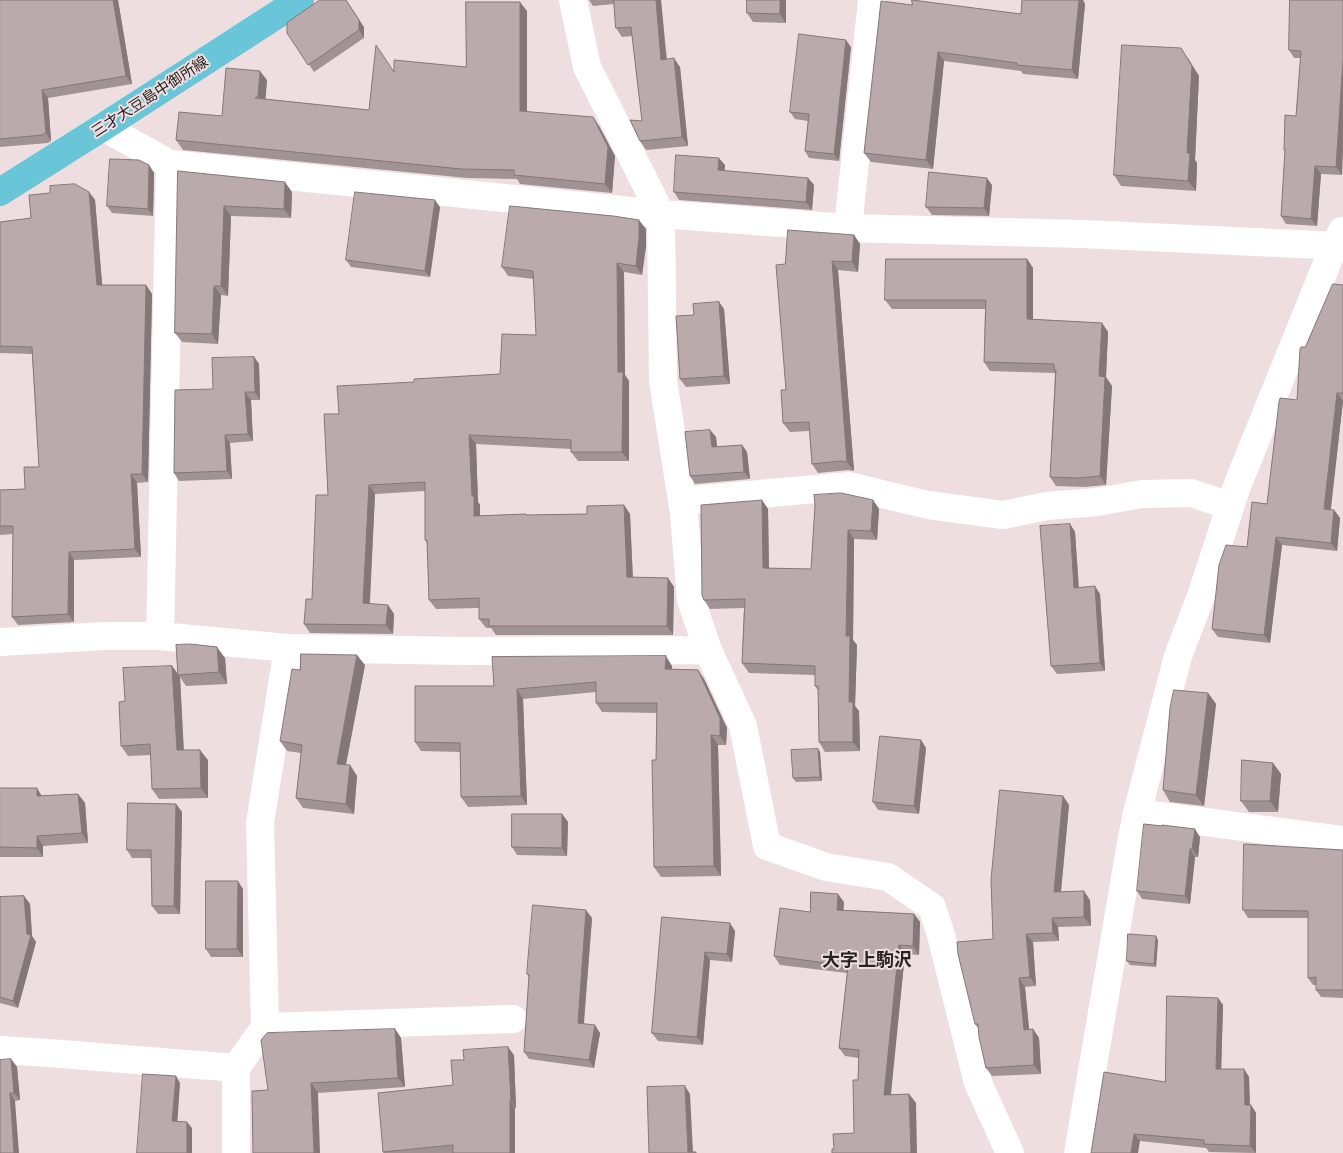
<!DOCTYPE html>
<html>
<head>
<meta charset="utf-8">
<style>
	body { margin:0 }
	canvas { display:block; background:#efdee0 }
</style>
</head>
<body>
<canvas width="1343" height="1153"></canvas>
<script>
const c = document.querySelector('canvas').getContext('2d');
c.lineJoin = 'round';
function trace(path, color, width, dash) { c.strokeStyle = color; c.lineWidth = width; c.lineCap = dash ? 'butt' : 'round'; c.setLineDash(dash || []); c.stroke(path); }
function fillPath(path, color) { c.fillStyle = color; c.fill(path, 'evenodd'); }
function drawText(font, color, halo, rows, align = 'center') {
  c.font = font + ' Mulish,"Noto Sans JP",sans-serif'; c.lineWidth = 4; c.setLineDash([]); c.textBaseline = 'middle'; c.strokeStyle = halo; c.fillStyle = color; for (const [text, x, y, turn = 0] of rows) {
    c.save(); c.translate(x, y); c.rotate((+turn || 0) * Math.PI / 180); c.textAlign = isNaN(turn) ? turn : align; if (halo) c.strokeText(text, 0, 0); c.fillText(text, 0, 0); c.restore();
  }
}
trace(new Path2D(`
	M573,0l14,67 74,147 2,167 21,132 7,87 17,50 35,76 24,120 59,21 62,10 44,30 9,28 37,148 32,70
	M103,127l67,37 491,50 187,14 234,6 261,12
	M848,228l24,-228
	M682,501l167,-15 79,19 75,10 44,-9 50,-4 45,-8 49,-1 39,13
	M160,636l10,-472
	M0,642l105,-6h55l128,12 173,3 247,-1
	M288,648l-28,175 5,204 248,-8
	M1137,813l206,27
	M0,1050l49,3 187,15v85
	M236,1068l29,-41
	M1078,1153l53,-310 6,-30 41,-157 23,-60 36,-110 97,-240 8,-15`), '#fff', 28);
trace(new Path2D(`
	M0,192l103,-65 197,-127`), '#68c6d8', 28);
fillPath(new Path2D(`
	M0,0h118l14,84 -84,14 3,43 -3,2 -48,4z
	M589,0h72l6,59 13,8 8,79 -42,4 -6,-9 2,-20 -10,-85 -10,1 -6,-9 -2,-24 -21,2z
	M747,0h39v23l-33,-1 -6,-9z
	M1022,0h61l2,4 -7,75 -55,-5 -2,-3 -77,-10 -11,108 -62,-7 -7,-9 48,-148 109,9z
	M1290,0l52,175 -21,-1 -4,52 -31,-2 -5,-8 4,-64 -1,-2 12,-34 5,-58h-7l-5,-8z
	M527,11v101l72,14 16,30 -3,37 -92,-9 -3,-5 -50,-1 -284,-28 -7,-10 46,-24 45,-36 -2,19 104,11 25,-39 72,-4z
	M364,27v11l-50,34 -27,-39z
	M851,47l-12,114 -30,-3 -4,-7 3,-30 -13,-2 -5,-7z
	M1188,58l11,18 -4,84 2,3 -1,28 -75,-5 -7,-11z
	M149,165l5,8 -1,43 -41,-3 -5,-7z
	M725,165l-1,6 84,7 6,7 -2,25 -133,-10 -5,-8z
	M178,171l114,21 -1,26 -60,-2 -3,80 -7,-1 -3,49 -36,-2 -7,-9z
	M992,185l-3,31 -57,-1 -6,-8z
	M89,192l6,8 7,85h44l6,9 -4,188 -11,1 4,74 -67,3v62l-56,3 -6,-8 1,-83 -13,1v-45l25,-1 14,-22 -7,-113 -32,-1v-131l31,-4z
	M440,207l-10,70 -79,-10 -5,-7z
	M646,229v17l-4,29 -18,-3 1,103 4,6v80h-51l-7,-9v-3l-95,-5 2,58 2,3v11l107,-2 37,-9 6,9 3,63 35,1 6,9 -1,48h-177l-5,-7h-5l-7,-9v-11l-43,1 -7,-9 -2,-57 -2,-3v-49l-50,3 -5,110 18,1 6,9 -1,20 -83,-1 -6,-9 8,-25 16,-104 86,-113 86,-8 36,-39 -2,-56 -26,-3 -6,-9z
	M854,235l6,9 -2,28 -20,-2 16,201 -6,-1 -30,3 -6,-9 -3,-33 -19,1 -7,-9 3,-33 -1,-126z
	M1027,259l6,9v51l69,4 6,9 -2,45 6,9 -6,99 -22,2 -28,-1 -6,-9 5,-104 -65,-2 -6,-9 1,-53h-93l-7,-9z
	M1343,285v116l-13,109h4l6,8 -3,33 -55,-6 -12,98 -52,-6 -6,-8 35,-82 20,-43 30,-104 8,-53z
	M719,302l5,7 6,75 -44,3 -6,-8 14,-64z
	M254,357l5,7 1,36h-9l2,41 -23,2 2,36 -53,2 -5,-8z
	M710,430l6,7 1,10 25,-2 5,7 3,27 -55,5 -5,-8z
	M762,500l6,9 1,59 42,1 62,-69 6,9 -2,31 -23,-1 -1,101 4,5 -2,61 4,5 1,40 -35,1 -6,-10 -1,-52 -3,-4v-11l-66,-2 -7,-10 2,-55 -34,1 -6,-9z
	M1070,524l5,8 4,55 21,7 5,77 -48,3 -6,-8z
	M225,658l2,26 -41,2 -6,-9 4,73 24,10v38l-49,1 -7,-10 -1,-34 -23,1 -7,-10 4,-45 47,-35 6,8z
	M365,665l-19,100h4l7,11 -3,38 -51,-6 -7,-10 5,-45 -14,-2 -7,-10 20,-71z
	M672,666v3l26,1 6,9 23,49 -1,17h-8l3,131 -60,1 -7,-10 3,-154 -55,-1 -6,-9v-11l-73,7 4,106 -59,2 -7,-10 -1,-45 -39,-1 -6,-9 79,-56z
	M1208,693l8,11 -12,102 -34,-4 -7,-12z
	M921,740l5,8 -7,66 -41,-4 -5,-8z
	M818,749l2,3 2,29 -26,1 -3,-4z
	M1273,763l8,11 -3,38h-29l-8,-11z
	M0,788l42,8 36,-2 7,9 3,40 -45,3v11h-43z
	M1063,796l6,9 -8,87 29,8 1,26 -33,1 1,14 -26,1 3,44 -11,1 4,42h4l6,9 2,36 -49,2 -6,-8 -8,-40 -3,-4 18,-85z
	M176,804l6,8 -2,102h-22l-6,-8 -1,-48h-19l-5,-8z
	M562,814l6,8 -1,34 -50,-1 -5,-8z
	M1200,837l-2,20h-3l-5,47 -48,-5 -5,-8z
	M1343,850v148l-22,-1 -5,-7v-5h-3l-5,-7v-60h-60l-5,-8z
	M243,889v68h-32l-5,-8z
	M24,896l6,8 2,32 4,6 -18,66 -18,-5v-106z
	M844,902l-1,8 71,4 6,8 -1,33 -14,-1 -15,141 19,-1 7,9 -82,46 20,-16 4,-53 1,-22 -14,-2 -6,-8 8,-75 -67,-8 -6,-9z
	M662,917l73,14 -3,31 -22,-2 -7,85 -45,-4 -6,-8z
	M592,918l-8,106 16,9 -6,35 -65,-9 -5,-7 5,-75 -2,-3z
	M1158,940l-2,27 -26,-2 -3,-4z
	M1218,998l5,7 -2,64h23l5,8 1,28h1l5,8v40l-47,-1 -3,-4 -66,-7 -49,12 74,-71z
	M395,1029l6,9 4,49 -87,6 -50,-3z
	M514,1055l2,53h-1v45h-131l-1,-1 70,-67 11,-25z
	M11,1059l6,8 3,33 -5,1 -15,52z`), '#a19294');
fillPath(new Path2D(`
	M113,0h5l14,84 -6,-8z
	M346,0l18,27v11l-5,-8z
	M656,0h5l6,69 -6,-9z
	M780,0h6v23l-6,-9z
	M1079,0h4l2,4 -7,75 -6,-9z
	M520,2l7,9v110l-7,-10z
	M846,40l5,7 -12,114 -5,-7z
	M1181,48l18,28 -4,84 2,3 -1,28 -8,-10z
	M938,52l6,9 -11,108 -7,-9z
	M674,58l6,9 8,79 -6,-9z
	M1343,58v93l-1,24 -6,-8z
	M260,71l7,9 -2,26 -7,-10z
	M42,90l6,8 3,43 -5,-8z
	M593,117l6,9 16,30 -3,37 -7,-9z
	M719,158l6,7 -1,13 -6,-8z
	M149,165l5,8 -1,43 -5,-7z
	M1315,166l6,8 -4,52 -6,-7z
	M808,178l6,7 -2,25 -6,-8z
	M987,178l5,7 -3,31 -5,-8z
	M285,182l7,10 -1,26 -7,-9z
	M89,192l6,8 8,93 -6,-8z
	M435,200l5,7 -10,70 -5,-6z
	M224,206l7,10 -3,80 -7,-10z
	M639,220l7,9v17l-4,29 -6,-9z
	M854,235l6,9 -2,28 -6,-10z
	M1027,259l6,9v60l-6,-9z
	M832,261l6,9 16,201 -7,-9z
	M617,263l7,9 1,103 4,6v80l-7,-9 -4,-80z
	M146,285l6,9 -4,188 -6,-8z
	M214,286l7,9 -3,49 -6,-10z
	M719,302l5,7 6,75 -6,-8z
	M1102,323l6,9 -2,45 6,9 -6,99 -6,-9 -1,-100z
	M254,357l5,7 1,36 -5,-8z
	M245,392l6,8 2,41 -5,-7z
	M1337,393l6,8 -13,116 -6,-8z
	M710,430l6,7 2,18 -6,-8z
	M225,435l5,8 2,36 -5,-8z
	M469,435l7,9 2,58 2,3v20l-6,-9 -2,-20z
	M742,445l5,7 3,27 -6,-7z
	M131,474l6,9 4,74 -6,-8z
	M369,485l6,9 -6,118 -6,-9z
	M762,500l6,9 1,68 -6,-9z
	M873,500l6,9 -2,31 -6,-9z
	M624,505l6,9 3,72 -6,-9z
	M1334,510l6,8 -3,33 -6,-8z
	M1070,524l5,8 4,63 -5,-7z
	M848,530l6,9 -1,101 4,5 -2,61 4,5 1,40 -7,-9 -4,-40 -3,-66z
	M1276,537l6,8 -12,98 -6,-8z
	M69,552l5,8v62l-6,-8z
	M668,578l6,9 -1,48 -6,-9z
	M1095,586l5,8 5,77 -5,-8z
	M388,605l6,9 -1,20 -7,-9z
	M217,647l8,11 2,26 -8,-12z
	M357,655l8,10 -21,109 -7,-10z
	M666,656l6,10v13l-7,-10z
	M172,666l8,11 4,84 -7,-11z
	M698,670l6,9 23,49 -1,17 -6,-9z
	M517,689l6,10 4,106 -6,-9z
	M1208,693l8,11 -12,102 -8,-11z
	M711,735l7,10 3,131 -7,-10z
	M921,740l5,8 -7,66 -5,-8z
	M818,749l2,3 2,29 -2,-4z
	M200,750l8,10v38l-7,-10z
	M1273,763l8,11 -3,38 -8,-11z
	M350,765l7,11 -3,38 -8,-10z
	M37,788l6,10 -6,-2z
	M78,794l7,9 3,40 -6,-10z
	M1063,796l6,9 -9,96 -6,-9z
	M176,804l6,8 -2,102 -6,-8z
	M562,814l6,8 -1,34 -5,-8z
	M1195,829l5,8 -2,20 -6,-8z
	M37,836l6,10v11l-6,-9z
	M1190,849l5,8 -5,47 -5,-8z
	M238,881l5,8v68l-6,-8z
	M1084,891l6,9 1,26 -7,-9z
	M838,894l6,8 -1,16 -6,-8z
	M24,896l6,8 2,32 4,6 -18,66 -5,-7 14,-67z
	M586,910l6,8 -9,113 -5,-8z
	M914,914l6,8 -1,33 -6,-9z
	M1052,918l6,9 1,14 -6,-8z
	M730,923l5,8 -3,31 -5,-8z
	M1026,934l7,8 3,44 -6,-9z
	M1156,936l2,4 -2,27 -2,-3z
	M899,945l6,9 -15,150 -6,-9z
	M705,952l5,8 -7,85 -6,-8z
	M1019,978l6,9 5,52 -6,-9z
	M1218,998l5,7 -2,72 -5,-8z
	M595,1025l5,8 -6,35 -5,-8z
	M395,1029l6,9 4,49 -7,-9z
	M1033,1029l6,9 2,36 -7,-9z
	M508,1047l6,8 2,53 -5,-8z
	M11,1059l6,8 3,33 -6,-7z
	M1244,1069l5,8 1,36 -5,-8z
	M176,1076l4,7 -3,45 -5,-7z
	M311,1083l7,10 2,60h-6z
	M685,1086l5,8 3,59 -5,-1z
	M10,1093l5,8 4,52h-5z
	M909,1094l7,9 1,50h-6z
	M510,1100l5,8v45h-5z
	M1251,1105l5,8v40l-6,-7z
	M187,1122l5,6v25h-5z
	M1134,1134l6,7 -2,12h-7z`), '#837778');
const building = new Path2D(`
	M0,0h113l13,76 -84,14 4,43 -4,2 -42,4z
	M320,0h26l13,20v10l-51,35 -21,-32v-10z
	M614,0h42l5,60 13,-2 8,79 -42,4 -10,-21 12,1 -11,-94 -15,1z
	M747,0h33v14l-33,-1z
	M912,0l109,14 1,-14h57l-7,70 -55,-5v-2l-79,-11 -12,108 -62,-7 17,-152 31,4z
	M1290,0h53v58l-7,109 -21,-1 -4,53 -30,-3 4,-66h-1l1,-35 11,1 5,-65 -12,-1z
	M466,2h54v109l73,6 15,30 -3,37 -91,-9v-5l-53,-1 -285,-29 3,-28 43,4 4,-48 34,3 -2,25 -3,2 114,12 7,-65 18,27v-12l72,7z
	M799,34l47,6 -12,114 -29,-3 4,-37 -19,-2z
	M1122,45l59,3 11,18 -5,87h3l-2,28 -74,-6z
	M676,155l43,3 -1,12 90,8 -2,24 -132,-10z
	M110,159l29,1 10,5 -1,44 -41,-3z
	M178,171l107,11 -1,27 -60,-3 -3,80h-7l-2,48 -37,-1z
	M929,172l58,6 -3,30 -58,-1z
	M75,184l14,8 8,93h49l-4,189h-11l4,75 -66,3 -1,62 -56,3 1,-91h-13v-36l25,-1 -1,-22h15l-7,-120 -32,-1v-124l31,-4 -2,-23 21,-2v-7z
	M355,192l80,8 -10,71 -79,-11z
	M510,206l103,10 26,4v17l-3,29 -19,-3 1,109h5l-1,80h-51v-12l-102,-5 3,61h2v20l52,-2v1l61,-1v-8l37,-1 3,72 41,1 -1,48h-178v-7h-10v-21l-50,2 -2,-60h-2v-58l-56,3 -6,118 25,2 -2,20 -82,-1 2,-25h6l4,-104h12l-4,-81h15l-2,-28 77,-4v-3l86,-5 2,-40 34,1 -3,-64 -31,-4z
	M788,230l66,5 -2,27 -20,-1 15,201 -6,-1 -29,3 -3,-42 -26,1 -2,-33h5l-10,-125 9,-1z
	M886,259h141v60l75,4 -3,53 6,1 -5,99 -22,2 -28,-1 6,-107h-2v-6l-70,-2 2,-62h-101z
	M1333,284l10,1v108h-6l-13,116 10,1 -3,33 -55,-6 -12,98 -52,-6 7,-64 7,-20 21,2 5,-45 15,2 12,-102 1,-4 17,2 3,-51 1,-2h4z
	M719,302l5,74 -44,3 -4,-63 18,-1 -1,-11z
	M254,357l1,35h-10l3,42 -23,1 2,36 -53,2 1,-83 38,-1 -1,-31z
	M710,430l2,17 30,-2 2,27 -54,4 -5,-44z
	M841,493l32,7 -2,31 -23,-1 -2,106h4l-1,66h4v40h-34l-1,-56h-3v-20l-73,-3 3,-64 -41,1 -2,-5 -1,-90 61,-5 1,68 48,1 4,-64 -1,-10z
	M1070,524l4,64 21,-2 5,77 -49,3 -11,-140z
	M190,644l27,3 2,25 -41,3 -2,-30z
	M301,654l56,1 -20,109 13,1 -4,39 -50,-6 6,-53 -22,-4 12,-72 8,1z
	M666,656l-1,13 33,1 22,48v18l-9,-1 3,131 -60,1 -2,-107h4l1,-57h-61v-21l-79,7 4,107 -60,1 -1,-54 -45,-1v-56h79l-2,-29z
	M172,666l5,84h23l1,38 -49,1 -2,-45 -29,2 -2,-44 6,-1 -2,-33z
	M1174,690l34,3 -12,102 -33,-5 7,-82z
	M880,736l41,4 -7,66 -41,-4z
	M818,749l2,28 -27,1 -2,-28z
	M1242,760l31,3 -3,38h-29z
	M0,788h37v8l41,-2 4,39 -45,3v12l-37,-1z
	M1000,790l63,6 -9,96 30,-1v26l-32,1 1,15 -27,1 4,43 -11,1 5,52 9,-1 1,36 -48,3 -7,-31 -1,-13h-3l-17,-70 -1,-12 36,-3 -2,-59z
	M128,803l48,1 -2,102h-22l-1,-56h-24z
	M512,814h50v34l-50,-1z
	M1144,824l18,2v-1l33,4 -3,20h-2l-5,47 -48,-5z
	M1244,844l99,6v140h-27v-13l-8,1v-67l-65,-1z
	M206,881h32l-1,68h-31z
	M811,892l27,2 -1,16 77,4 -1,32 -14,-1 -15,150 25,-1 2,59h-79v-4h2l-1,-15 21,-1 -1,-53h5l1,-30 -20,-2 9,-82 -74,-10 6,-48 30,4z
	M24,896l3,38 4,1 -18,66 -13,-4v-100z
	M533,905l53,5 -8,113 17,2 -6,35 -65,-8 5,-77 -2,-1z
	M662,917l68,6 -3,31 -22,-2 -8,85 -45,-4z
	M1128,934l28,2 -2,28 -27,-3z
	M1167,996l51,2 -2,71h28l1,36h6l-1,41 -46,-2v-4l-70,-6 -3,19h-40l13,-81 61,10z
	M395,1029l3,49 -87,5 3,70h-61l-1,-62 16,-1 -7,-50 6,-7z
	M508,1047l3,53h-1v53h-57v-8l-70,7 -5,-59 75,-8 -2,-25h13l-1,-10z
	M11,1059l3,34h-4l4,60h-14v-93z
	M143,1074l33,2 -4,45 15,1v31h-50z
	M685,1086l3,66h8v1h-47l-2,-66z`);
fillPath(building, '#bbaaac');
trace(building, '#837778', 1);
drawText('15px', '#2a2324', '#efdee0', [
	["三才大豆島中御所線",150,97,-33]
]);
drawText('bold 18px', '#2a2324', '#efdee0', [
	["大字上駒沢",867,961]
]);
</script>
</body>
</html>
